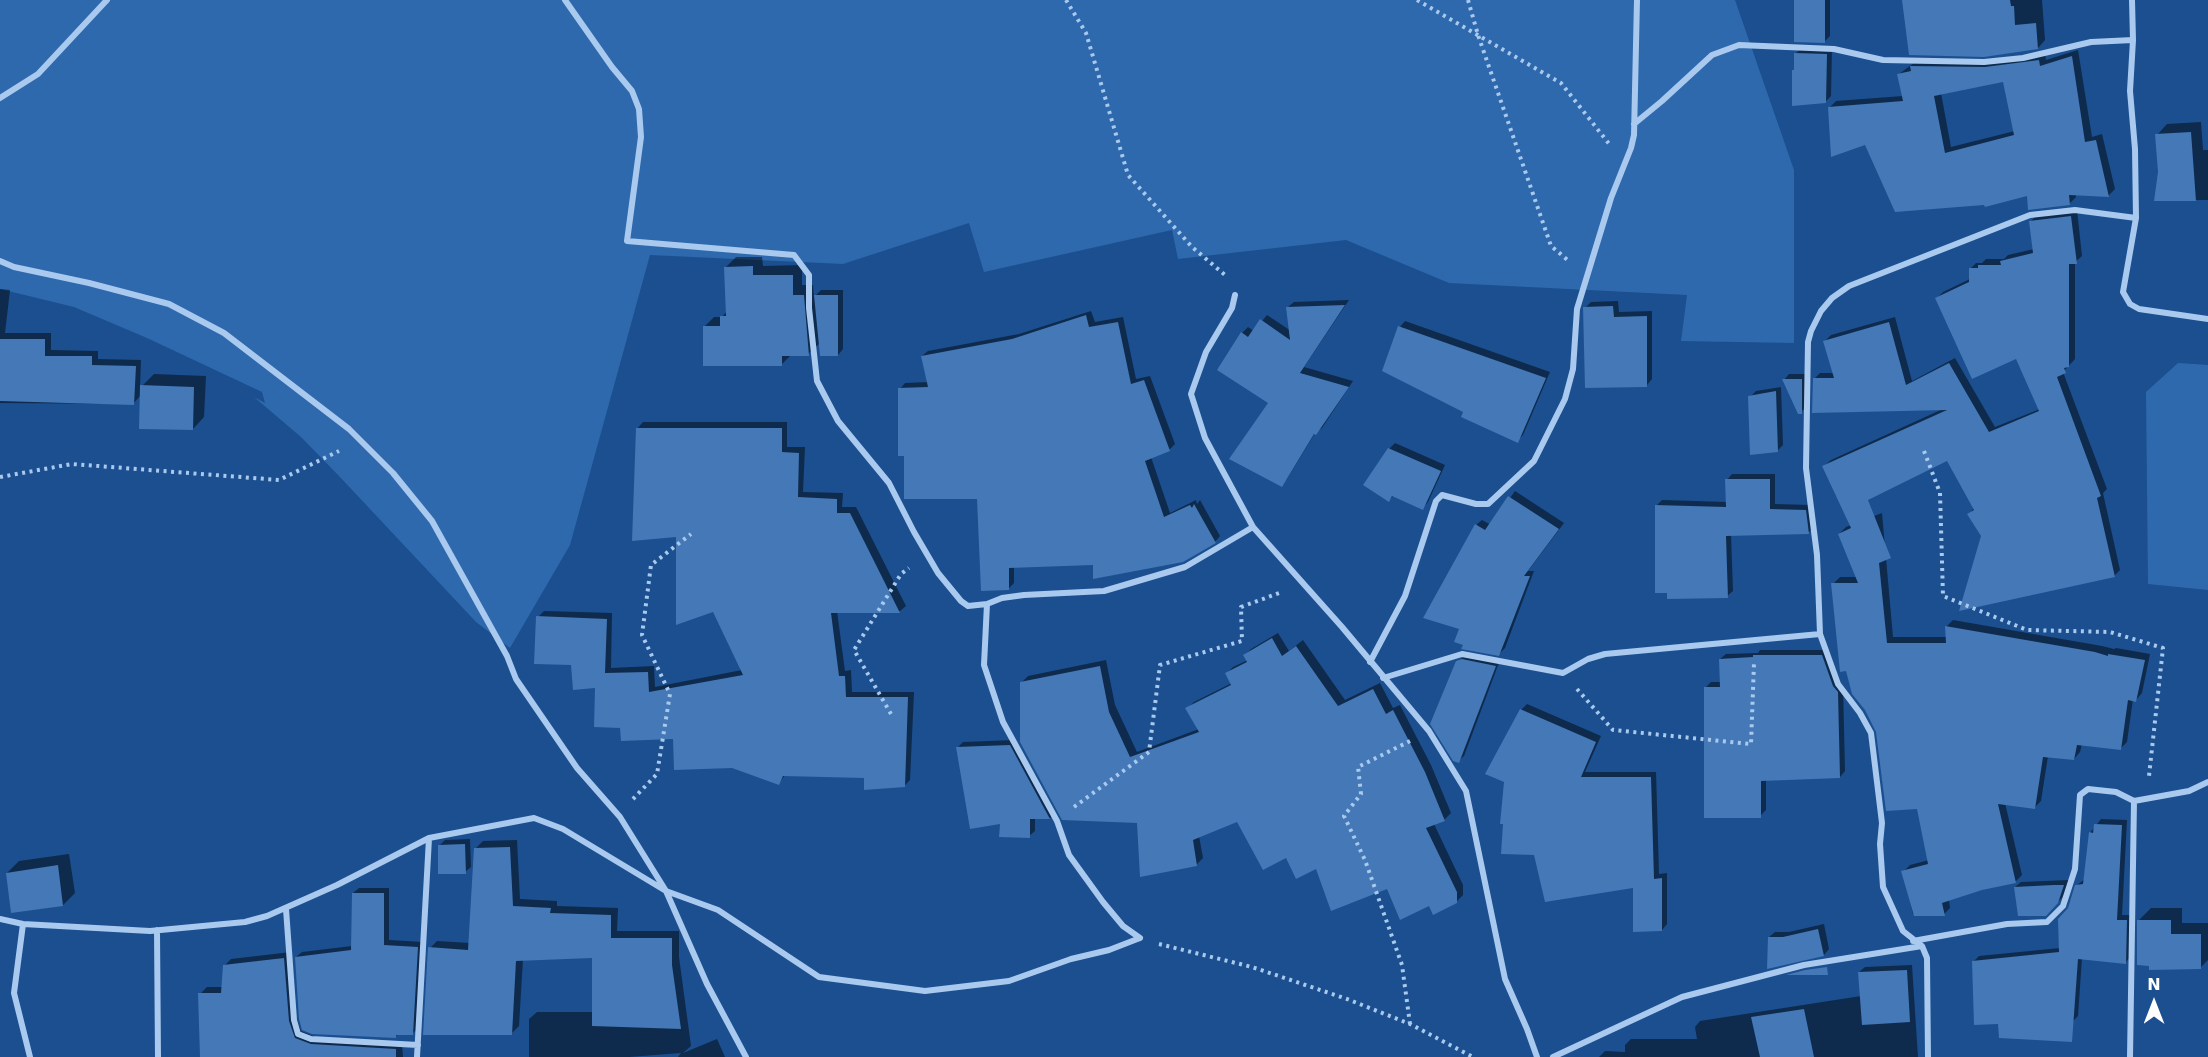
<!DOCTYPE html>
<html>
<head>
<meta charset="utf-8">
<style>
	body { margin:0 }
	#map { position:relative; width:2208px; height:1057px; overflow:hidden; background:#1b4f8f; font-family:"DejaVu Sans",sans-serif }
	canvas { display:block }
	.north { position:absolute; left:2124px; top:973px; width:60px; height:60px; -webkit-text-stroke:4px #1b4f8f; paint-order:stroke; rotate:0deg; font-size:16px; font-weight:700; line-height:24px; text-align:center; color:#fff }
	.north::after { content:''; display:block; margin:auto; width:21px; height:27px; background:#fff; clip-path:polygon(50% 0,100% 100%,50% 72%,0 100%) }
</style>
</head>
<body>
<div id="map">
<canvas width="2208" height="1057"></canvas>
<div class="north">N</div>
</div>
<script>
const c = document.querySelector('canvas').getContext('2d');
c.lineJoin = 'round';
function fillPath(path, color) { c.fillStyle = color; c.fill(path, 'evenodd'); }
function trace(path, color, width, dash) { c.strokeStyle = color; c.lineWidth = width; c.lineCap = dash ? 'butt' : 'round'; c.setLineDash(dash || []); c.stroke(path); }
fillPath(new Path2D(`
	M0,0h1735l59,170v173l-113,-2 6,-46 -238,-12 -103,-43 -168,19 -6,-29 -188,42 -15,-49 -126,41 -193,-9 -80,290 -60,103 -34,-26 -137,-146 -38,-39 -47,-40 11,6 -3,-11 -115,-54 -73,-31 -74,-18z
	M2178,363l30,2v225l-60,-6 -2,-192z`), '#2e69ad');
fillPath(new Path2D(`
	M1796,0h34v36l-6,6z
	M1903,0h139l3,40 -7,8z
	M1802,48l30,1 -1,47 -6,6 -29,-34v-15z
	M2078,50l14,87 10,-3 13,55 -7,7 -32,-2v3l-7,7 -41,-9 -162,-52 -36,-36 6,-6 67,-5 -4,-22 19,-14 74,1 53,-7 1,6zM2005,80l10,51 -64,16 -10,-54z
	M2201,122l2,28h5v50h-52l3,-27 -2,-38 10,-11z
	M2077,210l5,46 -7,6v97l-12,13 44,117 -4,4 17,77 -6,6 -132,-40 -13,-22 5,-6 -27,-49 -123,7 7,-6 114,-52 -131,-29 6,-6h14l-9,-32 6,-6 64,-18 17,64 43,-23 40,69 45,-18 -23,-52 -80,-59 6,-6 27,-13v-10l6,-6h6l4,-4h18l4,-4 26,-6 -3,-28 6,-6z
	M736,257h26l1,9 39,-1v20h11l1,12 7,-7h22v59l-5,6 -18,-12 -12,11h-16l-11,11 -77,-38 10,-10h8l5,-6 -1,-44z
	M0,289l10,1 -5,43h46v17l47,1v8l43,1 -1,28 14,-14 52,2 -2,41 -11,12 -52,-34 -8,9 -133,-1z
	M1349,300l-45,67 49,14 -31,47 -7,5 -28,46 -5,6 -12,-83 -28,-69 6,-6 6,4 13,-16 24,16 -3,-24 6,-5z
	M1618,301l1,11 33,-1v68l-5,6 -62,-77 6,-6z
	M1091,311l4,11 28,-5 13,62 14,-3 25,68 -5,5 -19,8 19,56 26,-13 1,4 3,-4 20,36 -5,6 -121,21 -80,3v17l-6,6 -29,-92 -73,-43 -6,-65 5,-6 24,-1 -7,-26 6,-5 91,-17z
	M1405,321l145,51 -27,63 -6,6 -53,-30 -64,-84z
	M1789,374h18v32l-6,6 -17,-32z
	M1781,387l2,58 -6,6 -27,-54 6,-6z
	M643,422h144v25h18l-2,45 40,1 -1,14h14l50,99 -6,5h-63l8,60 6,-1 1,22h62l-4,88 -6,6 -39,-10 -79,-2 -7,9 -104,-45 -53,-11 -25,-41 -25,-22 -34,-47 6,-6 68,2 -1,55 43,-2 1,21 87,-17 -65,-134 -40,-107z
	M1395,443l50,22 -17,37 -5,6 -29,-13 -5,5v-51z
	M1732,474h43v30l36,1 3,22 -6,6 -77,1 2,57 -6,5 -70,-91 5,-5 65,2v-22z
	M1515,491l49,32 -36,48h6l-29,77 -6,6 -38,-26 15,-103 6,-5 9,5z
	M1882,513l11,124h54l-1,-10 7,-7 149,26 12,3 2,-1 34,6 -8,39 -6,7 -3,-1 -6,43 -7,7 -38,-5 -2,8 -6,7 -26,-3 -7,45 -6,6 -30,-4 17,72 -7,7 -34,6 -32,12 1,8 -6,6h-31l-10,-42 7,-7 19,-5 -11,-52 -40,-77 -45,-147 7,-7h17l-18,-43 7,-7z
	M1278,633l11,18 14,-11 42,60 35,-17 13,25 7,-3 31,60 20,48 -7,7 -10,4 29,61v10l-7,7 -26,2 -43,-17 -71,-20 -30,-11 -48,-36 -39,16 4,22 -6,6 -58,-43 -118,-138 7,-7 78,-16 9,45 22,47 62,-23 -12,-20 7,-7 38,-19 -5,-10 6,-6 15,-7 -3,-5 6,-6z
	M1760,650h67l11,30 5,6 2,85 -5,6 -74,3v30l-6,6 -55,-128 6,-6h10l-1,-23 6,-5 32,-1z
	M1464,656l36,4 -36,96 -6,5v-99z
	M1527,704l74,32 -16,36h71l3,102 8,-1v51l-5,6 -27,-43 -99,-33 -30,-73 -19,-7 34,-64z
	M1015,740l40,73 -5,5 -15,-1v14l-6,5 -28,-13 -43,-76 5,-5z
	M2101,819l26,1 -5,95h10l-1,41 -5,6 -44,-4 -4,58 -5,5 -99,-60 5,-5 81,-8 17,-63 8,-6 5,-46z
	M470,839l1,28 -6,5 -26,-26 6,-6z
	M517,840l3,59 37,2v5l61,2 -1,23h62v26l12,89 -8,7 34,-14 8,18h-47l3,-4 -52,4h-100v-38l8,-7h57v-56l-71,3 -4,67 -8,8 -81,-86 7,-7 33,2 5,-94 8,-8z
	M69,854l6,39 -12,12 -56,-32 12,-12z
	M2069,880l-5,16 -19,18 -30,-27 6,-5z
	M359,888h30v52l34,2 -5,86 -6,6 -13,-1 -4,4 -99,-80 6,-5 50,-6 1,-53z
	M2151,908h31v15h26v37l-8,8 -61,-48z
	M1824,924l5,25 -5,6 -55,-18 6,-5h14z
	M291,952l4,61 6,18 17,7 84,5 1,14h-202l-1,-63 7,-7h16l1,-21 7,-7z
	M1912,965l6,92h-319l6,-6 20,1v-7l6,-6h66l-2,-12 5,-6 161,-25 -2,-24 6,-5z`), '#0007');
fillPath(new Path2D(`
	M1794,0h31v43l-31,-1z
	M1902,0h108l1,6h3l1,19 21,-2 2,26 -54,8 -75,-2z
	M1794,53l33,1 -1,49 -34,3v-36h2z
	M2072,56l13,86 11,-2 13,57 -40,-2 1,10 -42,5 -1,-14 -42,11 -1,-2 -89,7 -30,-67 -34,12 -3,-50 75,-6 -6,-27 14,-3 -1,-5 75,1 54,-7 1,6zM2003,82l11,53 -69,18 -11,-57z
	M2191,132l5,69h-42l4,-29 -3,-38z
	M2071,216l6,48h-8v103l-5,1 2,5 -9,4 44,119 -4,2 18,79 -156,34 22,-75 -14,-22 7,-4 -27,-49 -79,39 23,58 -12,5 8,80h59l-1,-17 150,26 13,4v-2l37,6 -9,42 -8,-2 -7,50 -44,-5 -3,15 -31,-3 -8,52 -37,-5 18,79 -34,7 -40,13 3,13h-31l-13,-45 27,-7 -11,-55 -31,2 -10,-79 -11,-22 -13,-16 -6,-23 -6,1 -9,-89h27l-20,-49 13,-6 -29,-62 125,-56 -135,3 1,-35h21l-11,-37 66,-19 17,63 43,-22 40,69 50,-21 -23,-52 -44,20 -37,-81 34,-16v-14h9v-3h23l-1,-4 33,-8 -4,-32z
	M753,266v9h40v20h11l5,61h-27v10h-79v-40h17v-10h6l-2,-49z
	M814,295h24v61h-18z
	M1345,305l-45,68 49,14 -33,48 -2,-1 -32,53 -53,-28 39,-56 -51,-33 24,-38 7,5 12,-18 30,21 -4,-33z
	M1613,306l1,11 33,-1v71l-62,1 -2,-81z
	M1086,315l3,12 29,-5 13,62 13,-4 26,71 -25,10 19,56 26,-12 2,3 2,-4 22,39 -33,19 -90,17v-14l-84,3v22l-28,1 -4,-92h-73v-43h-6v-68l30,-1 -7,-31 91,-17z
	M1398,326l148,52 -28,65 -57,-26 2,-5 -81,-41z
	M0,339h45v17h47v9l44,1 -2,39 -134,-4z
	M1782,379h20v35h-4z
	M140,385l54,2 -1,43 -54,-1z
	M1776,391l2,61 -28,3 -2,-59z
	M636,428h146v24l17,1 -1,44 39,2v14h13l50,100h-69l8,63h6l1,21h62l-3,90 -41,3v-12l-81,-2 -4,9 -47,-17 -58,2 -1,-31 -52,2 -1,-13 -26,-1 1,-39 -22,2 -2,-25 -37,-1 2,-48 71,3 -2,54 43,-1 1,20 94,-17 -30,-63 -37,13v-88l-44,4z
	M1388,448l53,23 -18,39 -31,-14 -3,6 -26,-17z
	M1725,479h45v30l36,1 3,24 -83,2 2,62 -61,1v-6h-12v-88l71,2z
	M1508,496l51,33 -35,47h6l-31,80 -38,-7 2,-4 -9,-3 5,-13 -36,-11 52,-94 10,6z
	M1272,638l10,18 14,-10 42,60 35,-17 13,25 7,-4 32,62 20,49 -19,7 31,64v11l-24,12 -4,-9 -29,14 -13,-31 -56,22 -15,-42 -20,10 -10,-21 -23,12 -26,-48 -44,18 4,26 -57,11 -3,-54 -75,-3 -42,-78v-60l80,-16 9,46 21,45 69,-25 -14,-24 46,-23 -6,-12 22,-11 -4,-7z
	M1753,655h69l11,31 5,6 2,86 -79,3v37h-57v-131h16l-1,-28 34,-2z
	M1462,659l34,7 -37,97 -6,-2 -23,-37 26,-63z
	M1520,709l76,33 -15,35h70l3,102 8,-1v53l-29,1v-44l-88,14 -11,-47 -33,-1 2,-30h-3l4,-42 -19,-8z
	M1010,745l40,74h-20v19l-31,-1 1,-13 -30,5 -14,-82z
	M2094,824l28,1 -5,95h10l-1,44 -48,-5 -6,83 -73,-4 -1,-14 -24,1 -2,-64 87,-9 -1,-33 10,-11 7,-23 8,-1 6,-52 4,1z
	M465,844l1,30h-28v-29z
	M510,847l3,59 38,2 -1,5 61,2v23h61v27l9,64 -89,-3v-68l-76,3 -4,74h-89l5,-88 40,3 6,-102z
	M58,865l5,41 -52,7 -5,-40z
	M2054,885h10l-6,18 -12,13h-28l-4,-29z
	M352,893h32v52l34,2 -5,88h-17v3l-84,-4 -10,-4 -3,-11 -4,-62 56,-7z
	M2137,920h34v14h30v35l-52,1v-4l-12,-1z
	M1818,929l6,27 -57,13 1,-32h15z
	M284,958l5,63 6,17 16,6 85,5v8h-196l-2,-64h23l2,-28z
	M1827,967l1,8h-42l19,-5z
	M1907,970l3,52 -48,3 -4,-53z
	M1804,1009l10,48h-54l-9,-40z`), '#4478b7');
trace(new Path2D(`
	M1066,0l20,33 42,142 64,72 33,28
	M1417,0l144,83 49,62
	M1468,0l10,35 73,211 19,16
	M1924,451l16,42 3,103 84,34 83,2 53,16 -14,128
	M0,477l72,-13 207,16 60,-29
	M1577,689l36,41 138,14 3,-81
	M891,714l-37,-64 47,-76 8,-6
	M1410,741l-52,26 3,27 -17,22 21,44 37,105 8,59
	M633,799l24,-25 13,-80 -28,-59 9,-70 40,-31
	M1074,807l75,-55 11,-87 82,-24 -1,-34 41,-15
	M1159,944l93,23 95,32 63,25 63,33`), '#a9c9ee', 4, [3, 4.5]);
trace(new Path2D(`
	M565,0l47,67 20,24 7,18 2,28 -14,104 167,14 15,20v33l8,73 21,40 51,62 25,49 24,41 23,28 7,5 19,-2 15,-6 22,-3 80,-4 81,-24 68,-40
	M2132,0l1,40 -3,51 5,58 1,69 -13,74 7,12 9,5 69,10
	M0,98l38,-24 69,-74
	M1634,124l28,-23 50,-46 27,-10 95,4 49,11 101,2 39,-4 68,-16 42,-2
	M0,261l14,6 75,16 80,21 55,29 125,96 44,44 39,48 75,135 9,23 61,89 43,49 46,74 41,93 39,73
	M1235,295l-3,13 -26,44 -15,42 14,44 48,89 89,100 87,104 37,60 39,188 22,50 10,28
	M987,604l-3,61 19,57 54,99 12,34 34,47 20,24 17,12
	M1370,662l35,-66 31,-95 6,-6 34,9h12l46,-43 31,-62 8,-30 4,-60 34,-111 20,-50 3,-13 3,-135
	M1383,678l79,-24 101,19 25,-14 17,-5 215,-20
	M286,909l8,111 4,14 13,5 107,6
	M0,919l23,5 127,7 95,-9 22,-6 70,-31 92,-47 105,-20 29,11 103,62 52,19 101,67 106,14 84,-10 62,-22 38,-9 31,-12
	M23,924l-9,69 16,64
	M157,930l1,127
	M1913,941l94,-17 40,-2 16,-16 12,-37 5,-74 8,-6 28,3 18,9 55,-10 19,-9
	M1922,946l5,12 1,99
	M417,1057l12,-219
	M1553,1057l129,-60 122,-32 118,-19 -19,-15 -20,-44 -3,-43 2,-21 -11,-90 -11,-20 -22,-29 -18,-50 -3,-79 -11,-87 2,-126 3,-11 10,-20 11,-13 17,-12 181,-71 45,-5 61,8
	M2130,1057l4,-256`), '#a9c9ee', 6);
</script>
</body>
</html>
